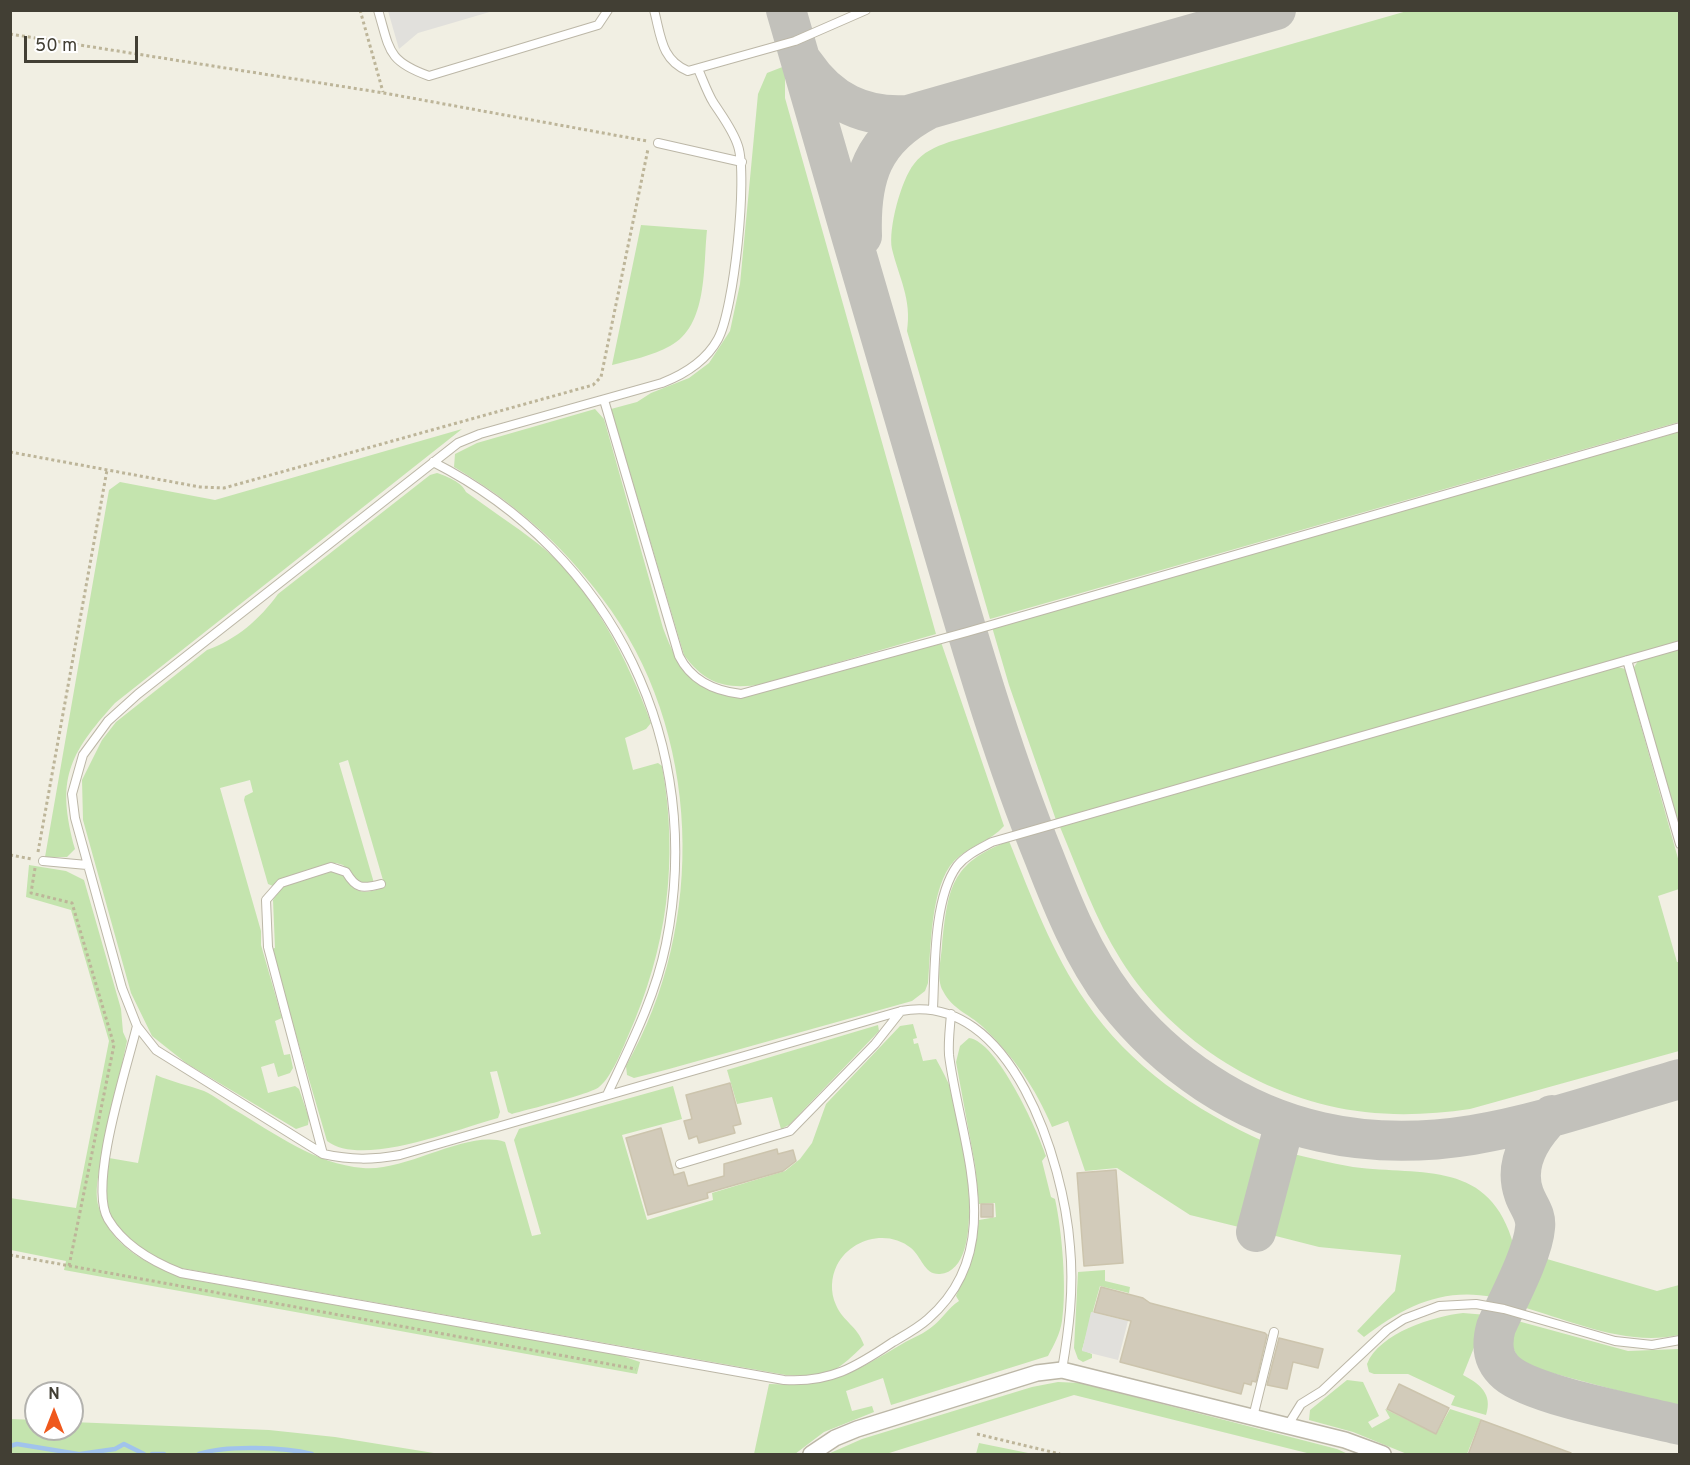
<!DOCTYPE html>
<html>
<head>
<meta charset="utf-8">
<style>
	body { margin:0 }
	#map { position:relative; width:1690px; height:1465px; overflow:hidden; background:#f1efe3; font-family:Overpass,sans-serif }
	canvas { display:block }
	.frame { position:absolute; inset:0; border:12px solid #423f34; pointer-events:none }
	.north { position:absolute; left:24px; top:1381px; width:60px; height:60px; box-sizing:border-box; background:#fff; border:2px solid #b3b2ae; border-radius:50%; rotate:0deg; font-size:16px; font-weight:700; line-height:24px; text-align:center; color:#423f34 }
	.north::after { content:''; display:block; margin:auto; width:21px; height:27px; background:#ef581c; clip-path:polygon(50% 0,100% 100%,50% 72%,0 100%) }
	.scale { position:absolute; left:24px; top:36px; width:114px; height:27px; box-sizing:border-box; border:3px solid #423f34; border-top:0; padding-left:8px; font-size:18px; line-height:21px; white-space:nowrap; color:#423f34; -webkit-text-stroke:4px #fff; paint-order:stroke }
</style>
</head>
<body>
<div id="map">
<canvas width="1690" height="1465"></canvas>
<div class="frame"></div>
<div class="north">N</div>
<div class="scale">50 m</div>
</div>
<script>
const c = document.querySelector('canvas').getContext('2d');
c.lineJoin = 'round';
function fillPath(path, color) { c.fillStyle = color; c.fill(path, 'evenodd'); }
function trace(path, color, width, dash) { c.strokeStyle = color; c.lineWidth = width; c.lineCap = dash ? 'butt' : 'round'; c.setLineDash(dash || []); c.stroke(path); }
fillPath(new Path2D(`
	M1407,11h272v411l-689,197 -83,-288c5,-32 -8,-53 -15,-82 -4,-20 9,-69 22,-85 9,-12 21,-17 35,-22z
	M785,66v32l151,536 -173,50c-35,6 -57,1 -79,-29l-73,-246 26,-7 14,-9 38,-15 20,-15 21,-32 10,-47 18,-190 9,-21z
	M641,225l66,5c-4,37 1,96 -37,116 -18,10 -39,14 -58,19z
	M595,409l9,10 59,209c16,43 30,63 77,67l201,-53 63,184c-13,15 -35,20 -50,35 -24,26 -23,88 -26,122l-3,8 -13,10 -243,68 -35,9 -7,-3 -1,-9c81,-141 77,-336 -24,-468 -41,-55 -90,-97 -148,-131l1,-13 22,-11z
	M462,429l-347,274c-47,52 -59,77 -40,146l-8,8h-22l64,-367 11,-8 95,18z
	M1679,432v211l-623,177 -47,-135 -17,-58z
	M437,473c9,3 25,9 29,19 23,17 48,33 71,51 52,39 92,119 114,180l-5,6 -21,9 8,32 25,-7 4,3c17,94 5,183 -34,270 -6,14 -17,42 -29,51 -8,7 -73,23 -87,27l-4,-2 -11,-41 -7,1 10,40 -2,6c-41,11 -136,50 -171,23l-56,-192 4,-1 -2,-48 9,-13 51,-16 8,1c14,21 19,24 44,15l-37,-127 -9,3 35,120 -13,2 -18,-20 -7,-2 -51,15 -12,8 -5,-2 -24,-84 1,-4 8,-4 -3,-12 -30,8 41,143v14l21,73 -7,3 9,34 6,-1 3,14 -3,5 -12,4 -4,-14 -13,4 7,26 27,-7 4,3 10,29 -1,7 -12,4 -110,-66 -34,-27 -21,-43 -48,-173 -1,-40 20,-40 14,-18 91,-72c29,-10 53,-31 71,-56l152,-119z
	M1679,649v180l-46,-160 5,-8z
	M1618,667l7,2 54,193v27l-21,7 19,66h2v89l-209,58c-35,5 -70,7 -105,3 -97,-11 -192,-69 -244,-152 -26,-41 -42,-88 -61,-133z
	M1009,841c22,55 43,112 77,161 43,64 110,109 179,140l-22,86 -53,-13 -73,-47 -32,3 -17,-50 -16,6c-17,-40 -38,-70 -69,-100 -15,-14 -30,-17 -40,-36 -7,-12 -2,-31 -1,-45 6,-57 8,-83 67,-105z
	M29,865l37,6 18,9 37,129 2,23 4,9 -28,130c-2,12 -4,25 0,37 14,45 64,65 106,74l411,72 24,8 -3,12 -573,-104 2,-9 -55,-11 -1,-52 66,10 33,-167 -38,-131 -45,-13z
	M913,1024l4,14 -4,1 1,5 4,-1 5,18 13,-2c6,11 12,22 16,33 10,32 39,178 -12,182 -16,1 -18,-17 -29,-26 -23,-19 -60,-10 -74,17 -6,12 -7,27 -1,40 7,17 21,20 28,40 -30,29 -36,33 -78,30l-611,-108c-27,-11 -65,-34 -69,-66 -3,-14 1,-29 3,-43l29,5 18,-88c16,7 32,10 48,16 11,5 21,13 31,19 41,24 80,54 128,58 44,4 104,-39 142,-26l27,94 9,-2 -27,-94 5,-11 154,-43 9,33 -60,16 25,85 66,-20 -1,-7 73,-22 15,-12 12,-16 14,-39 74,-78z
	M878,1025l1,6 -90,94 -8,4 -9,-32 -35,7 -10,-34z
	M969,1038c28,3 69,93 77,118l-4,5 9,36 4,2c7,32 12,89 7,122 -2,13 -8,24 -14,35l-157,49 -8,-27 -37,13 6,20 20,-5 2,6 -50,20 -29,22h-41l15,-70c61,3 81,-9 133,-40 10,-6 22,-10 31,-18 10,-8 15,-18 26,-25l-3,-5 18,-43 5,-33 17,-3 -1,-14 -16,1 -4,-39 -19,-103 4,-16z
	M1285,1152c22,5 45,11 68,15 71,9 137,-8 161,79l-21,51c-51,-10 -90,10 -129,40l-7,-6 38,-40 6,-36 -82,-8 -55,-14z
	M1540,1257l117,34 22,-6v50c-53,12 -109,-15 -160,-29z
	M1105,1270v11l25,6 -1,6 -29,-7 -18,64 10,4v4l-9,4 -5,-3 -4,-11 4,-76z
	M1463,1313l24,2 -24,60c17,9 30,19 23,40l-35,-10 4,-9 -47,-22h-34l-5,-2 -2,-8c12,-31 67,-48 96,-51z
	M1514,1320l114,31 51,-2v58l-131,-35 -29,-11 -8,-18z
	M1347,1380l16,2 16,34 -11,6 4,6 18,-10 -5,-9 51,25 14,-25 31,10 -14,35h-60l-54,-22 -44,-12 1,-10z
	M1058,1382l23,1 256,66 11,5h-37l-237,-59 -188,59h-58l34,-15 170,-52z
	M11,1419l25,1v9h36v-7l197,8 66,7 105,17h-429z
	M979,1443l54,11h-57z`), '#c4e4ae');
fillPath(new Path2D(`
	M388,11v-1l105,1 -75,22 -19,16z
	M1091,1312l37,9 -10,39 -36,-9z`), '#e1e0dc');
trace(new Path2D(`
	M10,1446l7,-2 61,10
	M80,1454l35,-5 9,-5 20,10
	M152,1454h12
	M199,1454c27,-9 85,-7 113,0`), '#a1c3ec', 4.5);
trace(new Path2D(`
	M786,10c53,185 107,369 161,554 29,99 58,197 97,293 19,49 39,99 71,141 51,66 125,116 206,134 127,29 238,-19 359,-53
	M804,64c25,37 59,54 104,51l368,-105
	M862,236c-2,-59 10,-97 65,-126
	M1552,1115c-21,21 -39,48 -28,79 4,12 13,20 11,34 -2,26 -28,74 -39,99 -5,18 -3,34 11,46 27,23 134,42 173,52
	M1256,1232l29,-110`), '#c2c1bb', 40);
const building = new Path2D(`
	M730,1083l11,41 -8,2 2,7 -36,10 -2,-7 -8,3 -5,-18 8,-2 -6,-24z
	M661,1128l13,47 10,-3 4,14 36,-10v-12l53,-15 1,5 15,-4 3,11 -13,10 -76,22 1,5 -60,17 -22,-77z
	M1116,1170l7,93 -39,3 -7,-93z
	M981,1204h12v13h-12z
	M1101,1287l42,11 7,5 115,30 2,2 -11,47 -4,-1 -1,4 -7,-2 -3,11 -121,-32 11,-41 -37,-9z
	M1279,1338l44,11 -5,19 -25,-6 -6,27 -20,-4z
	M1399,1384l50,24 -13,26 -49,-25z
	M1481,1420l90,33 -1,2h-102z`);
fillPath(building, '#d2cbba');
trace(building, '#ccc4ad', 1.5);
const service = new Path2D(`
	M378,10c12,40 9,51 51,66l169,-51 10,-15
	M654,10c7,26 7,50 34,61l107,-30 71,-31
	M698,69c5,11 9,23 15,33 9,14 20,28 25,44 10,30 -4,164 -20,193 -12,22 -33,35 -56,44l-182,51 -22,9 -320,251 -30,27 -25,34 -11,39 3,24 47,170 15,38 19,24 167,104c28,6 49,6 77,1l501,-144c111,-21 163,152 169,236 4,42 -1,82 -8,123
	M658,143l84,19
	M604,400l75,256c12,24 36,35 62,38l226,-62 713,-205
	M433,462c181,92 273,283 233,482 -11,54 -36,102 -59,151
	M1627,660l53,184
	M43,861l44,4
	M933,1009c2,-40 0,-110 24,-143 9,-11 22,-17 35,-24l688,-197
	M137,1026c-10,41 -49,159 -29,193 16,27 45,43 73,54l603,107c46,3 72,-13 109,-38 12,-7 25,-14 35,-23 82,-71 32,-176 21,-264 -1,-13 1,-28 2,-41
	M323,1154l-55,-207 -2,-47 15,-17 50,-16 15,5c10,17 16,17 35,12
	M680,1164l110,-33 85,-87 26,-33
	M1253,1417l21,-85
	M1288,1425l13,-21 21,-13 65,-61 17,-11 35,-13 37,-2 28,5 111,32 37,4 28,-5`);
const minor = new Path2D(`
	M811,1454l24,-16 22,-9 180,-56 25,-3 283,70 38,14`);
trace(service, '#bcb7a7', 10);
trace(minor, '#bcb7a7', 18);
trace(new Path2D(`
	M360,10l23,82
	M10,34l374,59 263,48
	M10,452l190,35 24,1 369,-103 8,-8 47,-228
	M38,852l69,-382
	M10,855l22,4
	M35,868l-4,25 41,10 42,142 -45,221
	M10,1255l626,114
	M977,1434l83,20`), '#bdb599', 3, [3, 3]);
trace(service, '#fff', 8);
trace(minor, '#fff', 15);
</script>
</body>
</html>
